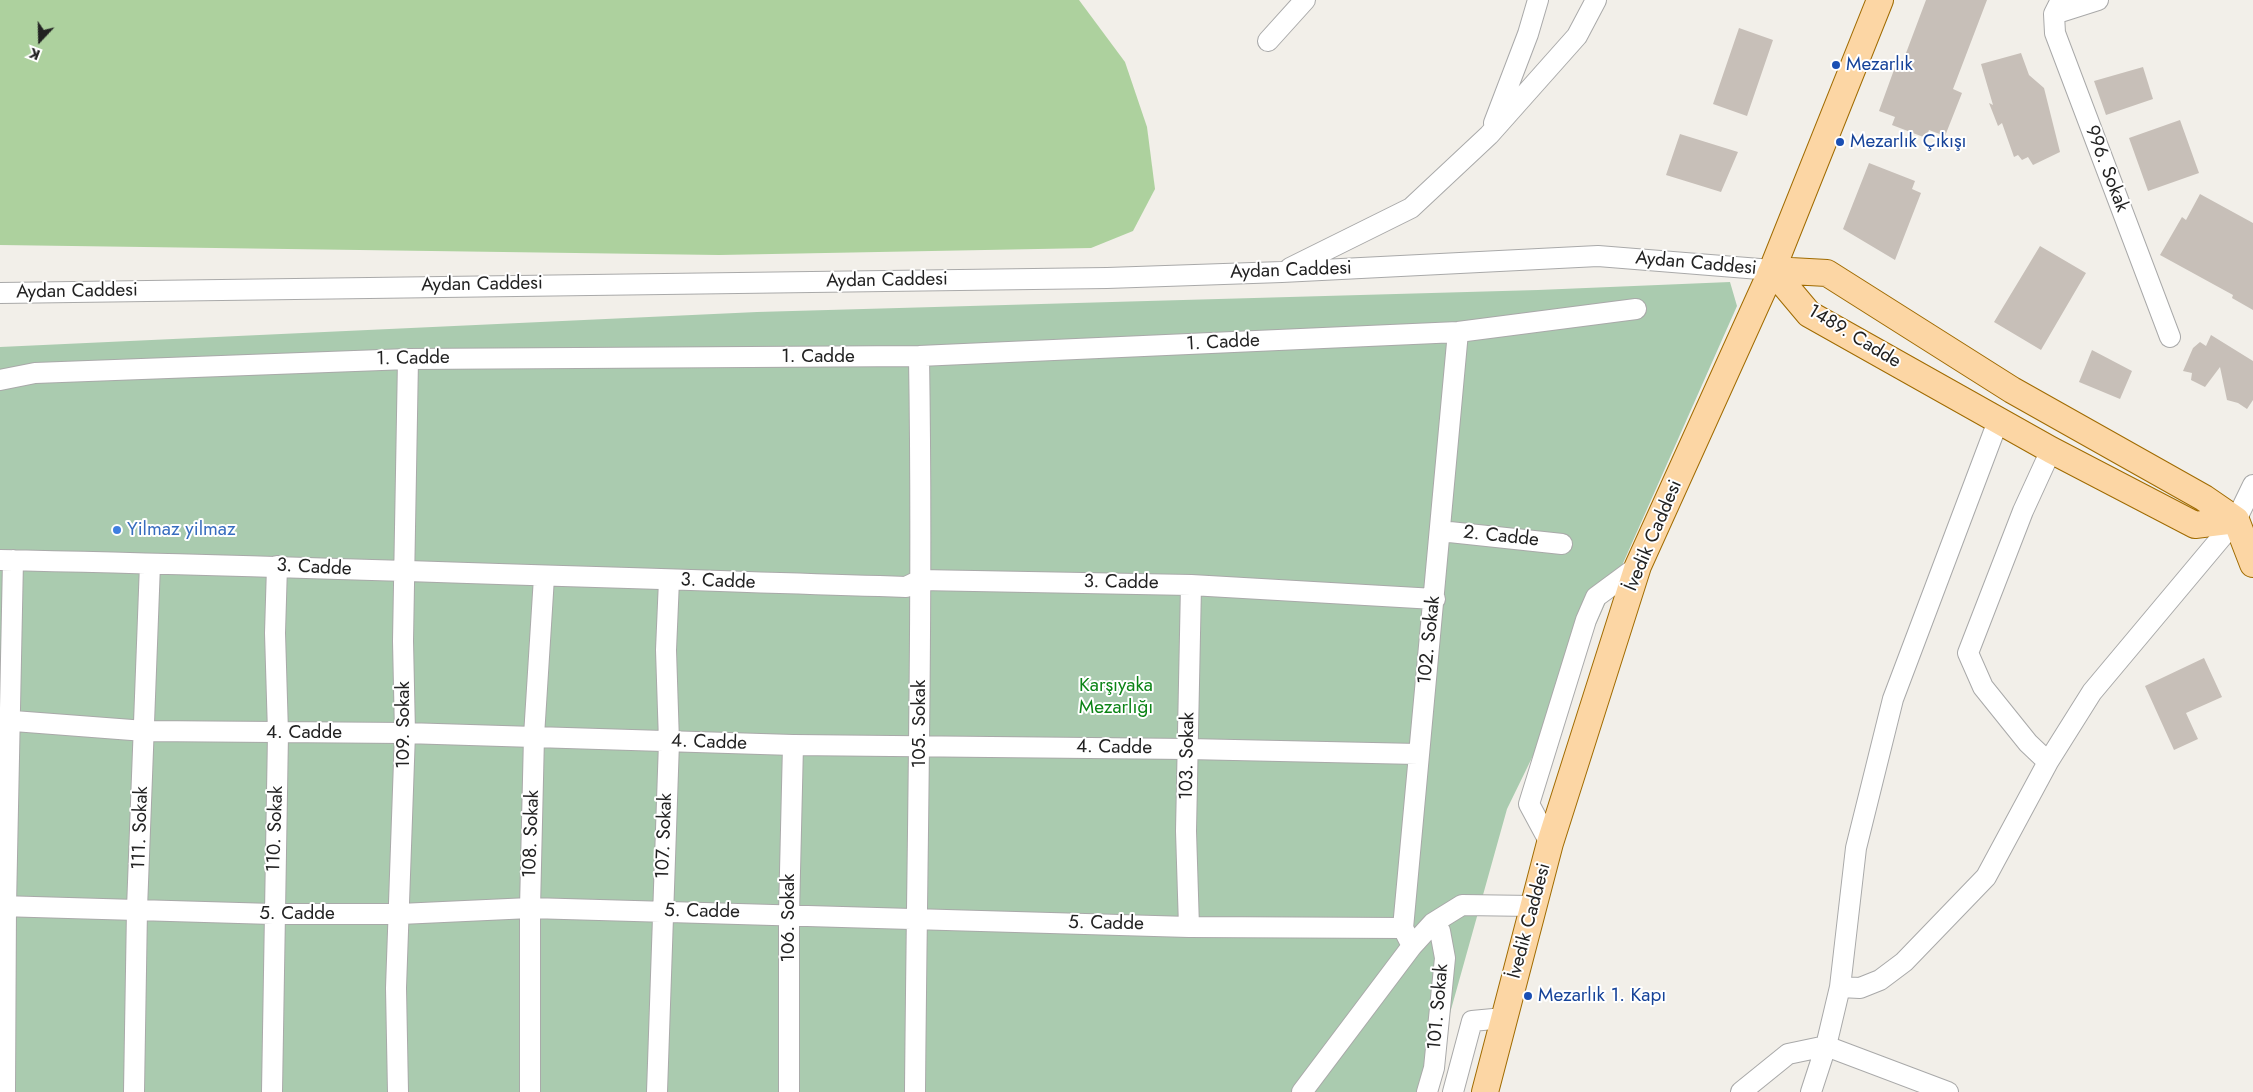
<!DOCTYPE html>
<html>
<head>
<meta charset="utf-8">
<style>
	body { margin:0 }
	#map { position:relative; width:2253px; height:1092px; overflow:hidden; background:#f2efe9; font-family:Jost,sans-serif }
	canvas { display:block }
	.north { position:absolute; left:15px; top:15px; width:50px; height:50px; -webkit-text-stroke:4px #fff; paint-order:stroke; rotate:201deg; font-size:14px; font-weight:700; line-height:20px; text-align:center; color:#222 }
	.north::after { content:''; display:block; margin:auto; width:18px; height:22px; background:#222; clip-path:polygon(50% 0,100% 100%,50% 72%,0 100%) }
</style>
</head>
<body>
<div id="map">
<canvas width="2253" height="1092"></canvas>
<div class="north">K</div>
</div>
<script>
const c = document.querySelector('canvas').getContext('2d');
c.lineJoin = 'round';
function fillPath(path, color) { c.fillStyle = color; c.fill(path, 'evenodd'); }
function trace(path, color, width, dash) { c.strokeStyle = color; c.lineWidth = width; c.lineCap = dash ? 'butt' : 'round'; c.setLineDash(dash || []); c.stroke(path); }
function drawText(font, color, halo, rows, align = 'center') {
  c.font = font + ' Jost,sans-serif'; c.lineWidth = 4; c.setLineDash([]); c.textBaseline = 'middle'; c.strokeStyle = halo; c.fillStyle = color; for (const [text, x, y, turn = 0] of rows) {
    c.save(); c.translate(x, y); c.rotate((+turn || 0) * Math.PI / 180); c.textAlign = isNaN(turn) ? turn : align; if (halo) c.strokeText(text, 0, 0); c.fillText(text, 0, 0); c.restore();
  }
}
fillPath(new Path2D(`
	M0,0h1079l46,62 22,65 8,62 -22,42 -42,17 -372,7 -719,-10z`), '#add19e');
fillPath(new Path2D(`
	M1730,282l7,24 -152,343 -78,160 -79,283h-1428v-745l757,-35 781,-22z`), '#aacbaf');
fillPath(new Path2D(`
	M1926,0h61l-34,89 9,4 -17,43 -16,-6 -3,8 -34,-13 3,-8 -16,-6 16,-44 5,2z
	M1739,28l34,12 -26,76 -34,-12z
	M2021,53l8,22 15,13 16,64 -27,13 -5,-8 -6,3 -4,-5 -4,2 -12,-34 -4,3 -9,-23 4,2 -12,-41z
	M2143,67l10,32 -47,16 -12,-34z
	M2180,120l19,53 -51,18 -19,-53z
	M1680,134l58,18 -17,40 -55,-17z
	M1869,163l46,18 -3,8 9,4 -26,67 -52,-31z
	M2200,194l53,29v87l-21,-12 1,-3 -73,-40 22,-38 4,3z
	M2040,246l46,27 -45,77 -47,-28z
	M2211,335l42,26v39l-6,9 -9,-6 -11,-3 -7,-33 -15,20 -14,-7 1,-7 -9,-2 10,-23 7,-6 6,4z
	M2092,350l40,21 -12,28 -41,-17z
	M2204,658l18,39 -36,16 12,26 -24,11 -29,-64z`), '#c7bfb8');
const minor = new Path2D(`
	M2061,0l-7,14 1,19 115,304
	M2054,14l44,-14
	M1268,41l37,-41
	M1494,123l34,-89 10,-34
	M1290,268l121,-60 78,-73 88,-99 19,-36
	M0,293l1107,-15 175,-6 316,-16 174,14
	M0,380l35,-7 373,-14 511,-3 539,-24 178,-23
	M1440,531l122,13
	M0,560c302,6 604,18 906,27l14,-7 271,5 244,14
	M0,720l145,11 260,2 388,12 395,4 230,5
	M2048,762l-20,-19 -45,-56 -15,-34 55,-142 28,-61
	M1550,843l-21,-39 57,-184 10,-23 42,-31
	M0,906l273,8h127l130,-6 659,19 214,1
	M1189,927l-3,-96 5,-246
	M1412,946l-9,-18 55,-596
	M1840,987l20,1 20,-8 24,-18 82,-85 62,-115 44,-70 144,-172 17,-35
	M5,1092l1,-186 7,-346
	M134,1092l3,-183 13,-345
	M272,1092l6,-359 -3,-100 2,-67
	M398,1092l-2,-104 9,-255 -2,-92 5,-282
	M530,1092v-184l4,-172 10,-159
	M657,1092l12,-350 -3,-92 3,-70
	M789,1092v-178l4,-169
	M915,1092c2,-245 8,-491 4,-736
	M1302,1092l110,-146 21,-23 29,-18 71,1
	M1427,1092l7,-24 11,-110 -5,-27 -7,-8
	M1453,1092l19,-71 32,-3
	M1741,1092l47,-38 38,-8 122,46
	M1811,1092l15,-46 14,-59 16,-139 37,-149 105,-278`);
const major = new Path2D(`
	M1772,270l55,3 185,117 192,108 32,22 17,44
	M1772,270l37,44 242,136 144,75 41,-5
	M1485,1092l65,-249 88,-277 134,-296 108,-270`);
trace(minor, '#a9a9a9', 22);
trace(major, '#a06b00', 28);
trace(minor, '#fff', 20);
trace(major, '#fcd6a4', 26);
for (const [x, y, r, color] of [
	[1836,65,5,"#1a4fb4"],
	[1840,142,5,"#1a4fb4"],
	[117,530,5,"#3f7fe0"],
	[1528,996,5,"#1a4fb4"]
]) { const dot = new Path2D(); dot.arc(x, y, r, 0, 2 * Math.PI); c.fillStyle = color; c.fill(dot); trace(dot, '#fff', 2); }
drawText('19px', '#164399', '#fff', [
	["Mezarlık",1846,65],
	["Mezarlık Çıkışı",1850,142],
	["Mezarlık 1. Kapı",1538,996]
], 'left');
drawText('19px', '#222', '#fff', [
	["996. Sokak",2106,169,69],
	["Aydan Caddesi",1696,264,5],
	["Aydan Caddesi",1291,271,-2],
	["Aydan Caddesi",887,281,-1],
	["Aydan Caddesi",482,285,-1],
	["Aydan Caddesi",77,292,-1],
	["1489. Cadde",1854,337,31],
	["1. Cadde",1223,343,-3],
	["1. Cadde",818,357],
	["1. Cadde",413,359,-1],
	["İvedik Caddesi",1654,536,-67],
	["2. Cadde",1501,537,6],
	["3. Cadde",314,568,3],
	["3. Cadde",718,582,2],
	["3. Cadde",1121,583,1],
	["102. Sokak",1430,640,-84],
	["105. Sokak",920,724,-90],
	["109. Sokak",404,725,-90],
	["4. Cadde",304,733],
	["4. Cadde",709,743,2],
	["4. Cadde",1114,748,1],
	["103. Sokak",1188,756,-89],
	["111. Sokak",141,828,-88],
	["110. Sokak",276,829,-88],
	["108. Sokak",532,834,-88],
	["107. Sokak",665,836,-88],
	["5. Cadde",702,912,1],
	["5. Cadde",297,914],
	["106. Sokak",789,918,-90],
	["İvedik Caddesi",1530,921,-75],
	["5. Cadde",1106,924,1],
	["101. Sokak",1439,1007,-85]
]);
drawText('19px', '#366cbe', '#fff', [
	["Yilmaz yilmaz",127,530]
], 'left');
drawText('19px', '#0c8416', '#fff', [
	["Karşıyaka",1116,686],
	["Mezarlığı",1116,708]
]);
</script>
</body>
</html>
